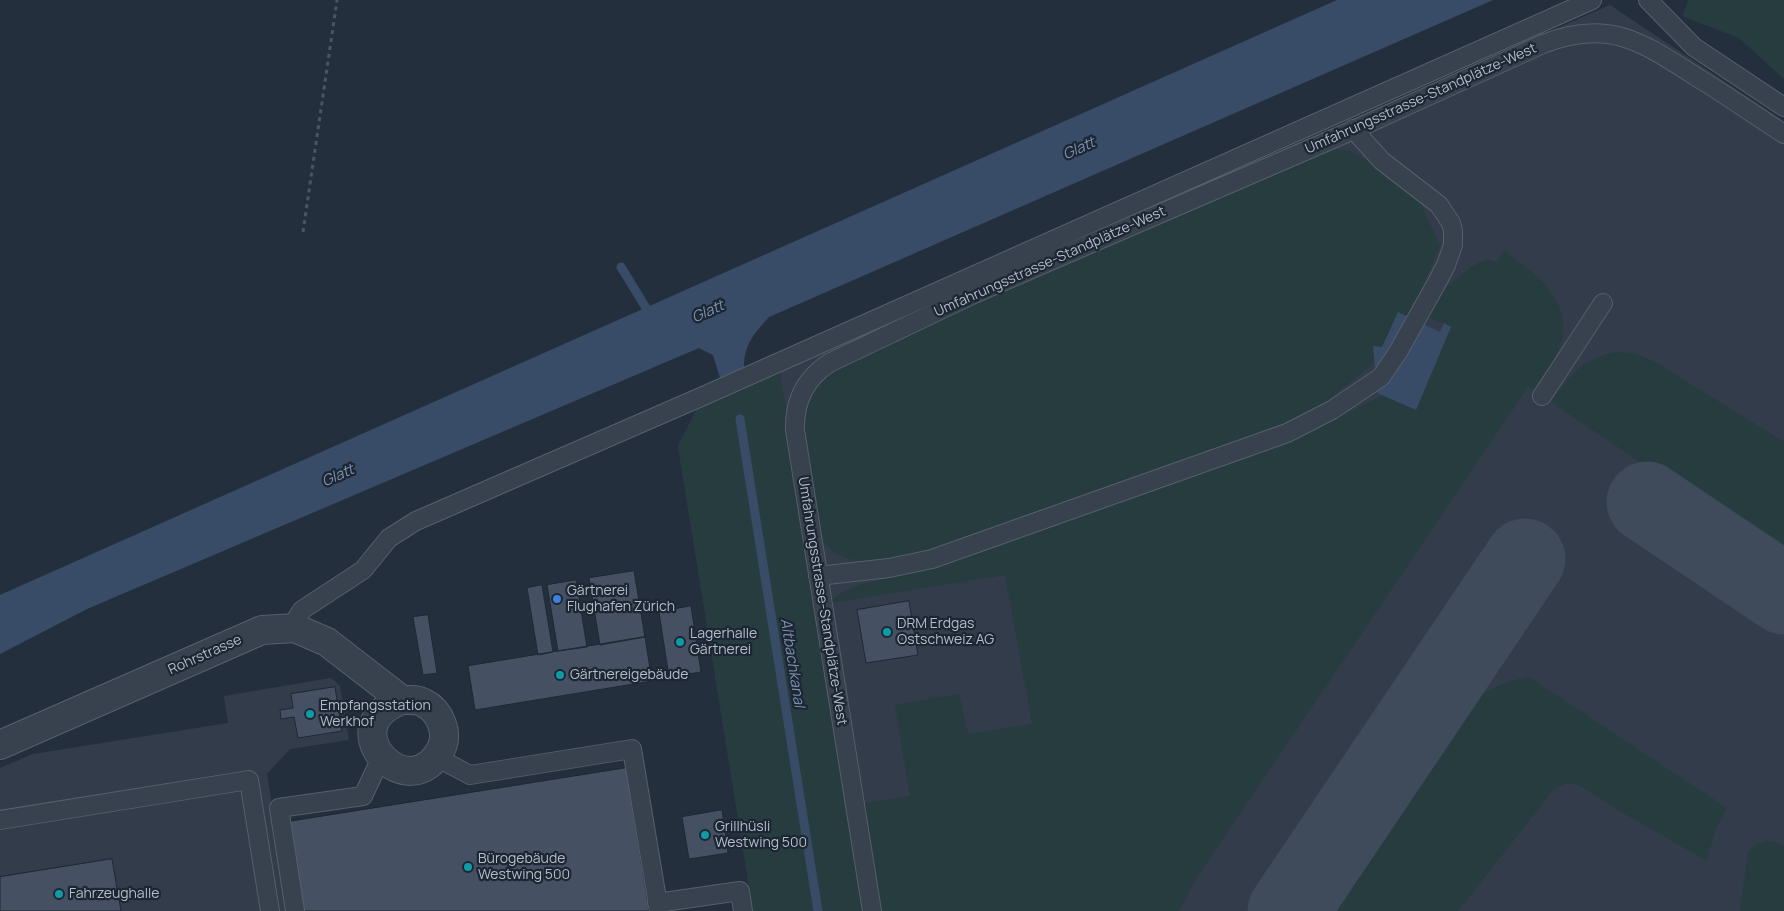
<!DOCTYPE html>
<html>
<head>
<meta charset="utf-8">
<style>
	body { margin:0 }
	canvas { display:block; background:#242f3e }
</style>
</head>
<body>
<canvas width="1784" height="911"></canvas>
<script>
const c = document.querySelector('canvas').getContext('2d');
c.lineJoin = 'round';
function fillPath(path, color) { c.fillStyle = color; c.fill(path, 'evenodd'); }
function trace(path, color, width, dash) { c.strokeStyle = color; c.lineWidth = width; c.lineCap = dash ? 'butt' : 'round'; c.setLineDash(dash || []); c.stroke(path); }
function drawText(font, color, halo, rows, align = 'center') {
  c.font = font + ' Manrope,sans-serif'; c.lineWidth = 4.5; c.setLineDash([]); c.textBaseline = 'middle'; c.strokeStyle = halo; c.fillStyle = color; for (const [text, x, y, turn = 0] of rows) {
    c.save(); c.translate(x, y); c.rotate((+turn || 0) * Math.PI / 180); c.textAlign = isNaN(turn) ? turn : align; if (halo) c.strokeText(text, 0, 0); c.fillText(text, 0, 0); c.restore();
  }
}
fillPath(new Path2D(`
	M1610,5l174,116v790h-1031l-75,-465 20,-39z
	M331,678l9,8 9,54 -59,9 -23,25 22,137h-289v-143l33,-14 195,-31 -4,-27z`), '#323c4b');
fillPath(new Path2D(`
	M1689,0h95v79l-45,-41 -57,-22z
	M1330,148l23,4 63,41 24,53 -31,72 -39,48 -48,39 -39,21 -338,121c-33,9 -83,26 -114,3 -3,-3 -8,-7 -10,-11 -5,-8 -8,-42 -10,-53 -7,-43 -16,-89 27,-118 14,-9 29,-16 44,-24l426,-189z
	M1504,251c30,21 70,50 57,92 -5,17 -18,32 -27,47l-6,-3 -330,489 -19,35h-301l-17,-107 49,-8 -15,-91 64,-11 9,40 64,-10 -27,-149 -176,28 9,-8 17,-9 71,-17 382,-136 69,-35 19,-11 40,-46 8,-17 -18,-8c2,-5 5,-10 8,-14 8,-12 40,-42 55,-42 1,0 7,2 7,2z
	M1619,352l17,2 21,9 127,79v117l-233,-157c17,-25 35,-47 68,-50z
	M780,371l85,540h-112l-75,-465 20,-39z
	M1529,677l198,131 -12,23 -8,30 -89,-51 -39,-25 -12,-2 -12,5 -97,123h-143l11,-16 5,2 120,-178c22,-22 48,-37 78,-42z
	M1769,841l9,2 6,4v64h-44l8,-59 7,-7z`), '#263c3f');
fillPath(new Path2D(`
	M1337,0h156l-724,317c-15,17 -25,27 -25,51l-24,10 -7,-23 -14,-7 -612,261 -87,45v-59z
	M1398,312l42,20 4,-9 7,4 -35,83 -39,-17 -4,-47 9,1z`), '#394c67');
trace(new Path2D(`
	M621,267l30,49
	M740,419l78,492`), '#394c67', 9);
trace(new Path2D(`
	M1647,502l137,92
	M1288,911l237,-352`), '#3f4a5a', 81);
const building = new Path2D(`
	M634,571l11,66 -45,8 -11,-67z
	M576,580l11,67 -29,4 -11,-66z
	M542,585l11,67 -15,3 -11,-67z
	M909,601l9,54 -52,8 -9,-53z
	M691,606l10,66 -32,5 -10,-65z
	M428,615l9,58 -14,2 -10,-58z
	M645,637l7,44 -177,29 -7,-44z
	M335,687l7,44 -44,7 -4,-21 -13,2 -1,-9 13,-2 -2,-14z
	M626,768l23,143h-348l-14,-89z
	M722,810l6,43 -39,6 -7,-42z
	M112,859l9,52h-121v-34z`);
fillPath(building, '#455162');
trace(building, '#1f2835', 1);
const service = new Path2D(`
	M1648,0l46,47 90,60
	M1542,396l61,-93
	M818,576l71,-8 43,-9 355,-126 45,-23 49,-33 17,-25 37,-66 11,-21 7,-20v-14l-2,-8 -12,-18 -57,-44 -29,-32
	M295,628l3,-12 4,-6 61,-40 26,-32 27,-17 285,-124 891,-397
	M436,757l34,18 162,-26 27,162
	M0,820l249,-40 21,131
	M657,903l83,-12 3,20
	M295,911l-16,-103 84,-12 18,-38
	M872,911l-77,-481c-1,-28 10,-51 34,-67l145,-69 375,-162 194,-88c65,-26 99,-2 152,32 30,18 59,39 89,58`);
const minor = new Path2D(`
	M0,745l262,-115 33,-2 32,14 75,58c8,0 15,-1 22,3 16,8 25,30 17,46 -31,61 -112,-22 -39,-49`);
trace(service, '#565f6c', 20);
trace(minor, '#565f6c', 30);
trace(new Path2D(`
	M303,232l34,-232`), '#44595c', 3, [4, 4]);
trace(service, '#38414e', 18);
trace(minor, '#38414e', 28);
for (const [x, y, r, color] of [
	[557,599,5,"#3f7fe0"],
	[887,632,5,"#0f9aa8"],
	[680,642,5,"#0f9aa8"],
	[560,675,5,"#0f9aa8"],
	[310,714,5,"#0f9aa8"],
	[705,835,5,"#0f9aa8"],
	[468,867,5,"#0f9aa8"],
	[59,894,5,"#0f9aa8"]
]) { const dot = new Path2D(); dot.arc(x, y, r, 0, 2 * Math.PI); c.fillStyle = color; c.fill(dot); trace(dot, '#1d2633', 2); }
drawText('14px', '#b4bcc9', '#1d2633', [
	["Umfahrungsstrasse-Standplätze-West",1421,99,-24],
	["Umfahrungsstrasse-Standplätze-West",1050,262,-24],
	["Umfahrungsstrasse-Standplätze-West",822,601,81],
	["Rohrstrasse",205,655,-24]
]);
drawText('14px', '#b4bcc9', '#1d2633', [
	["Gärtnerei",567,591],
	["Flughafen Zürich",567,607],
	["DRM Erdgas",897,624],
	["Ostschweiz AG",897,640],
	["Lagerhalle",690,634],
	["Gärtnerei",690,650],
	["Gärtnereigebäude",570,675],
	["Empfangsstation",320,706],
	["Werkhof",320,722],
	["Grillhüsli",715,827],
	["Westwing 500",715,843],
	["Bürogebäude",478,859],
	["Westwing 500",478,875],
	["Fahrzeughalle",69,894]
], 'left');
drawText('italic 15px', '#7c92b1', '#1d2633', [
	["Glatt",1079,149,-24],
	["Glatt",708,312,-24],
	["Glatt",338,476,-24],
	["Altbachkanal",792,663,81]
]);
</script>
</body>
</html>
